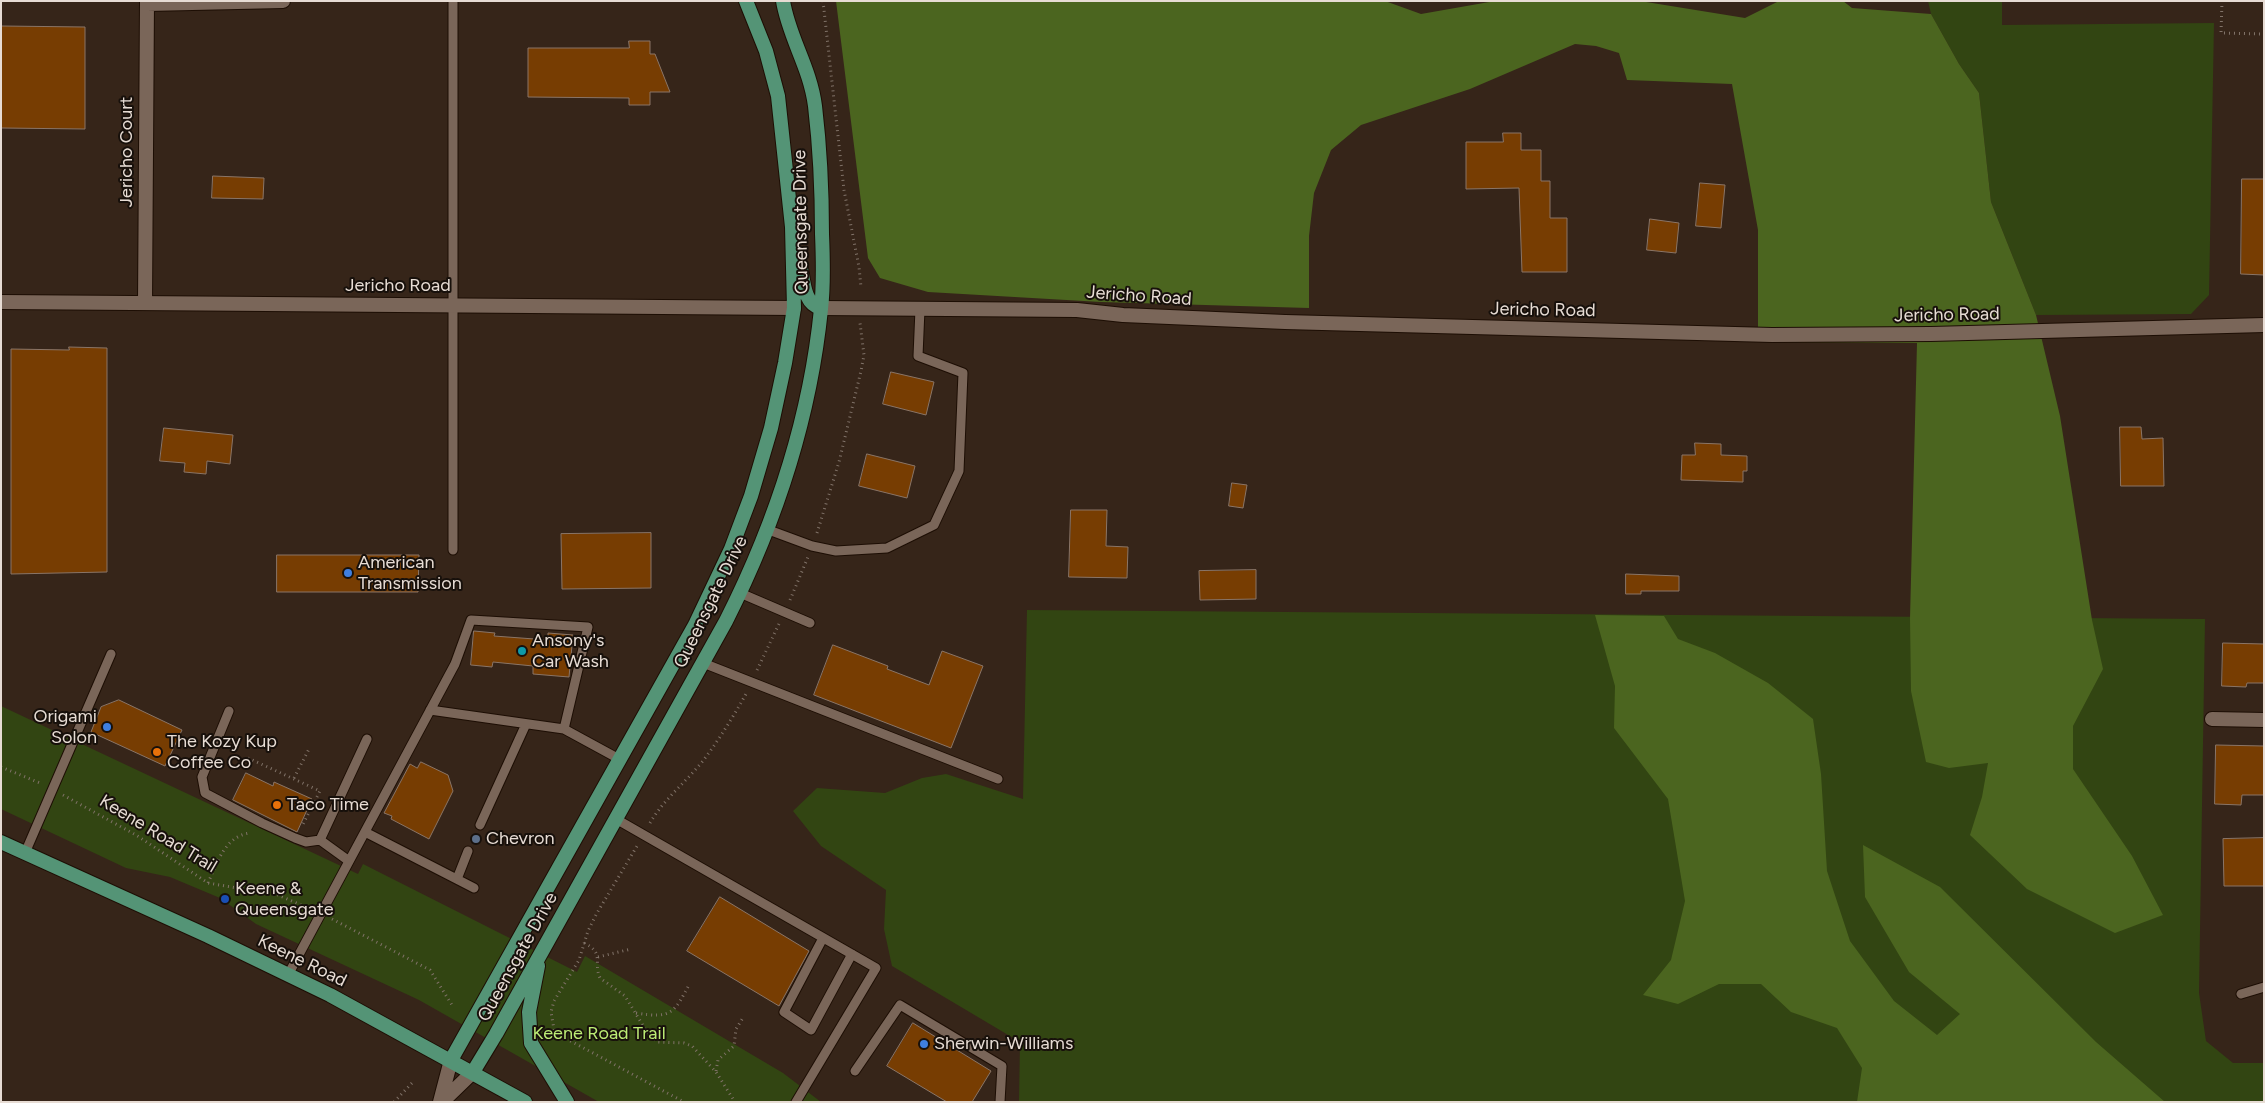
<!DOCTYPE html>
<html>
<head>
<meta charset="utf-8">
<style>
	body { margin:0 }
	#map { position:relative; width:2265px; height:1103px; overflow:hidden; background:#362519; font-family:Figtree,sans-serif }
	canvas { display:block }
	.frame { position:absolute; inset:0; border:2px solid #e7dcd4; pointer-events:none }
</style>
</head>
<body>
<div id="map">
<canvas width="2265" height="1103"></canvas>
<div class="frame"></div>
</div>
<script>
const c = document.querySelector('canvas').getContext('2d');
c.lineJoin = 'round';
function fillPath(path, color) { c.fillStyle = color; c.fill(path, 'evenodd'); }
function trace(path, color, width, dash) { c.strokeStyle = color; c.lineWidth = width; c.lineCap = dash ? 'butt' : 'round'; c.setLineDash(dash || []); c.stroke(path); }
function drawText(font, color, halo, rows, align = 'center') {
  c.font = font + ' Figtree,sans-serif'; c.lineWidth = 4; c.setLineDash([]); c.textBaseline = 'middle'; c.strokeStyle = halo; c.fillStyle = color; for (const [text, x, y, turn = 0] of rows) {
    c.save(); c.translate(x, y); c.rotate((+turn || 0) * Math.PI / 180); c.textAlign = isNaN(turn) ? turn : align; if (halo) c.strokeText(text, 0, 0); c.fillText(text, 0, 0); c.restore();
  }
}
fillPath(new Path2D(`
	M1928,1h74v24l212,-2 -5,272 -18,19 -155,1 -45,-113 -12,-109 -20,-29 -28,-50z
	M1027,610l1178,9 -6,374 7,48 27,22h31v39h-1245l1,-60 -128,-76 -8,-37 2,-39 -65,-44 -28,-35 24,-23 68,5 37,-15 24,-4 77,25z
	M1,706l357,168 5,-10 214,108 8,-16 198,117 38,29h-222l-180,-102 -163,-76 -36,-26 -50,-21 -44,-9 -125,-59z`), '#324512');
fillPath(new Path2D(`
	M836,1h549l36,13 74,-13h145l105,17 34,-17h64l9,7 79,6 28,50 20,29 12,109 45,113 24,101 32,204 11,49 -30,57v43l59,87 31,59 -48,18 -88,-44 -57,-54 12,-38 6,-34 -39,5 -23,-6 -15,-71 -1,-73 7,-275 -159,-1v-112l-26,-146 -105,-4 -8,-27 -23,-7 -21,-2 -105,45 -109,36 -30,25 -17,43 -5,43v72l-208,-6 -173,-10 -48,-14 -12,-20z
	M1595,615l69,1 14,23 37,14 53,30 45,36 8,55 6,97 23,70 44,60 43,34 23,-21 -51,-42 -44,-75 -2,-52 77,42 156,155 69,60h-308l5,-34 -25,-40 -46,-16 -30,-28h-42l-41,20 -35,-9 28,-35 14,-59 -17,-102 -54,-71 1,-42z`), '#4b651f');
const building = new Path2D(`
	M1,26l84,1v102l-84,-1z
	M629,41h21v13h5l15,38h-20v13h-21v-7l-101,-1v-49h101z
	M1503,133h18v17h20v31h9v37h17v54h-45l-3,-84 -53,1v-47h37z
	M213,176l51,2 -1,21 -51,-1z
	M2242,179h22v96l-23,-1z
	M1700,183l25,2 -4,43 -25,-2z
	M1650,219l29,4 -3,30 -29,-3z
	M69,347l38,1v224l-96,2v-225l58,1z
	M891,372l43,10 -8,33 -43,-11z
	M2120,427h21l1,12 21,-1 1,48h-43z
	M164,428l69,7 -3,29 -23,-3 -1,13 -22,-2 1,-9 -25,-2z
	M1695,443l26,1v11l26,1v15h-4v11l-62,-2 1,-25h13z
	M867,454l48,12 -8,32 -48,-12z
	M1232,483l15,2 -4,23 -14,-2z
	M1071,510h36l-1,36 22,1 -1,31 -58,-1z
	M651,533v55l-89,1 -1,-55z
	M277,555h142l-1,37h-141z
	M1256,570v29l-56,1 -1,-29z
	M1626,574l53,2v15h-38v3h-15z
	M474,631l21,2 -1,3 54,4v-7l25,2 -4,42 -36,-3v-8l-40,-4 -1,5 -21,-2z
	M2223,643l41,1v39h-17l-1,4 -24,-1z
	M833,645l55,21 -1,3 42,16 13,-34 41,15 -32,82 -137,-53z
	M119,700l63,30 -17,36 -74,-34 10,-25z
	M2216,745l48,1v49h-22l-1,10 -26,-1z
	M421,762l27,13 5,16 -24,48 -38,-20 1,-3 -8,-3 26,-49 7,4z
	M246,773l27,13 1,-4 38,17 -15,33 -64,-32z
	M2264,838v48h-40l-1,-47z
	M720,897l89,54 -30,55 -92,-55z
	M913,1023l78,48 -19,31h-25l-60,-36z`);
fillPath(building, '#773d02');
trace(building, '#8a7567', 1);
const service = new Path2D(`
	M453,1v549
	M766,529l46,17 24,5 51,-3 47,-23 25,-54 4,-98 -45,-17 2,-47
	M740,593l70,30
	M703,663l295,116
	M430,710l134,19 57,31
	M229,711l-27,66 3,16 57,30 33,15 11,4 14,-2
	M616,819l260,149 -80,134
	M480,825l46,-101
	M365,832l109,56
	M25,853l86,-199
	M349,861l-29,-21 47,-101
	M457,879l11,-28
	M823,938l-39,74 27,18 41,-76
	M288,975l167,-311 16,-44 117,7 -24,102
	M2241,994l23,-7
	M855,1071l45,-66 102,61 -2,36`);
const minor = new Path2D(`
	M147,4l136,-3
	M1,302l793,6
	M145,303l2,-302
	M821,308l256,2 46,5 162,7 487,13 159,-1 333,-9
	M2212,719l52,1`);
const tertiary = new Path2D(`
	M440,1102l11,-42
	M442,1102l31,-30`);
const primary = new Path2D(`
	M800,264c4,16 3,40 21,44
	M1,842l207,94 122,59 195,107
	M538,966l-9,46 2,31 36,59
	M451,1060l244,-435 36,-76 20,-53 20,-68 14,-65 9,-55 -2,-81 -14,-131 -12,-45 -20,-50
	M473,1072l23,-38 230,-413c49,-97 84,-203 95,-312 3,-25 2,-51 1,-75 0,-43 -2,-86 -7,-128 -5,-39 -26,-68 -32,-105`);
trace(service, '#1d0e04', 11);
trace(minor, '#1d0e04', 16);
trace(tertiary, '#1d0e04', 16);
trace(primary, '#1d0e04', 16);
trace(new Path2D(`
	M823,1l21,189 15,77 2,20
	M2222,1l-1,32 43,1
	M817,533l22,-71 22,-91 3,-16 -4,-32
	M790,600l18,-43
	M757,670l22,-46
	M248,758l72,33 -18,35
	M1,767l39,16
	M294,778l15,-29
	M63,795l73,40 72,48 70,12 30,13
	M650,823c14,-24 35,-40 52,-61 17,-22 31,-45 44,-68
	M208,883c9,-20 17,-47 42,-50
	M332,919l98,51 22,35
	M584,943c21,10 9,19 16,35l25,18 25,41 8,5 26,1 8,3 24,26 19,30
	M598,957l33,-8
	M636,1013c36,6 38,0 54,-30
	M555,1035l-4,-23 3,-11 25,-41 9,-29 9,-18 40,-67
	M547,1038l8,-3 10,3 119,64
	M716,1071l2,-11 16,-14 2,-17 8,-13
	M394,1102l18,-19`), '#817369', 3, [1, 4]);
trace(service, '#7a6659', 9);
trace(minor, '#7a6659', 14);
trace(tertiary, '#7a6659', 14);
trace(primary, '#549476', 14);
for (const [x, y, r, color] of [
	[348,573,5,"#3f7fe0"],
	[522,651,5,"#0f9aa8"],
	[107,727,5,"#3f7fe0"],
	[157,752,5,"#e8710a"],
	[277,805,5,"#e8710a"],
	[476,839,5,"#5c6f8a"],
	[225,899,5,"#1a4fb4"],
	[924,1044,5,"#3f7fe0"]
]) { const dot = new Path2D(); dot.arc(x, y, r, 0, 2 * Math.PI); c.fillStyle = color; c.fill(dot); trace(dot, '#17100b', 2); }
drawText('18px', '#e7dcd4', '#17100b', [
	["Jericho Court",127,152,-90],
	["Queensgate Drive",801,222,-91],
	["Jericho Road",398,286],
	["Jericho Road",1139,296,4],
	["Jericho Road",1543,310,1],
	["Jericho Road",1947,315,-1],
	["Queensgate Drive",711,602,-64],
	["Keene Road Trail",158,834,31],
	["Queensgate Drive",518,957,-61],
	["Keene Road",302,961,26]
]);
drawText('18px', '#e7dcd4', '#17100b', [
	["American",358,563],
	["Transmission",358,584],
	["Ansony's",532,641],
	["Car Wash",532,662],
	["Origami",97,717,"right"],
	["Solon",97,738,"right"],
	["The Kozy Kup",167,742],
	["Coffee Co",167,763],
	["Taco Time",287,805],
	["Chevron",486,839],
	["Keene &",235,889],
	["Queensgate",235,910],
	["Sherwin-Williams",934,1044]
], 'left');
drawText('18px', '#bcec75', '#17100b', [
	["Keene Road Trail",599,1034]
]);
</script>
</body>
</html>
